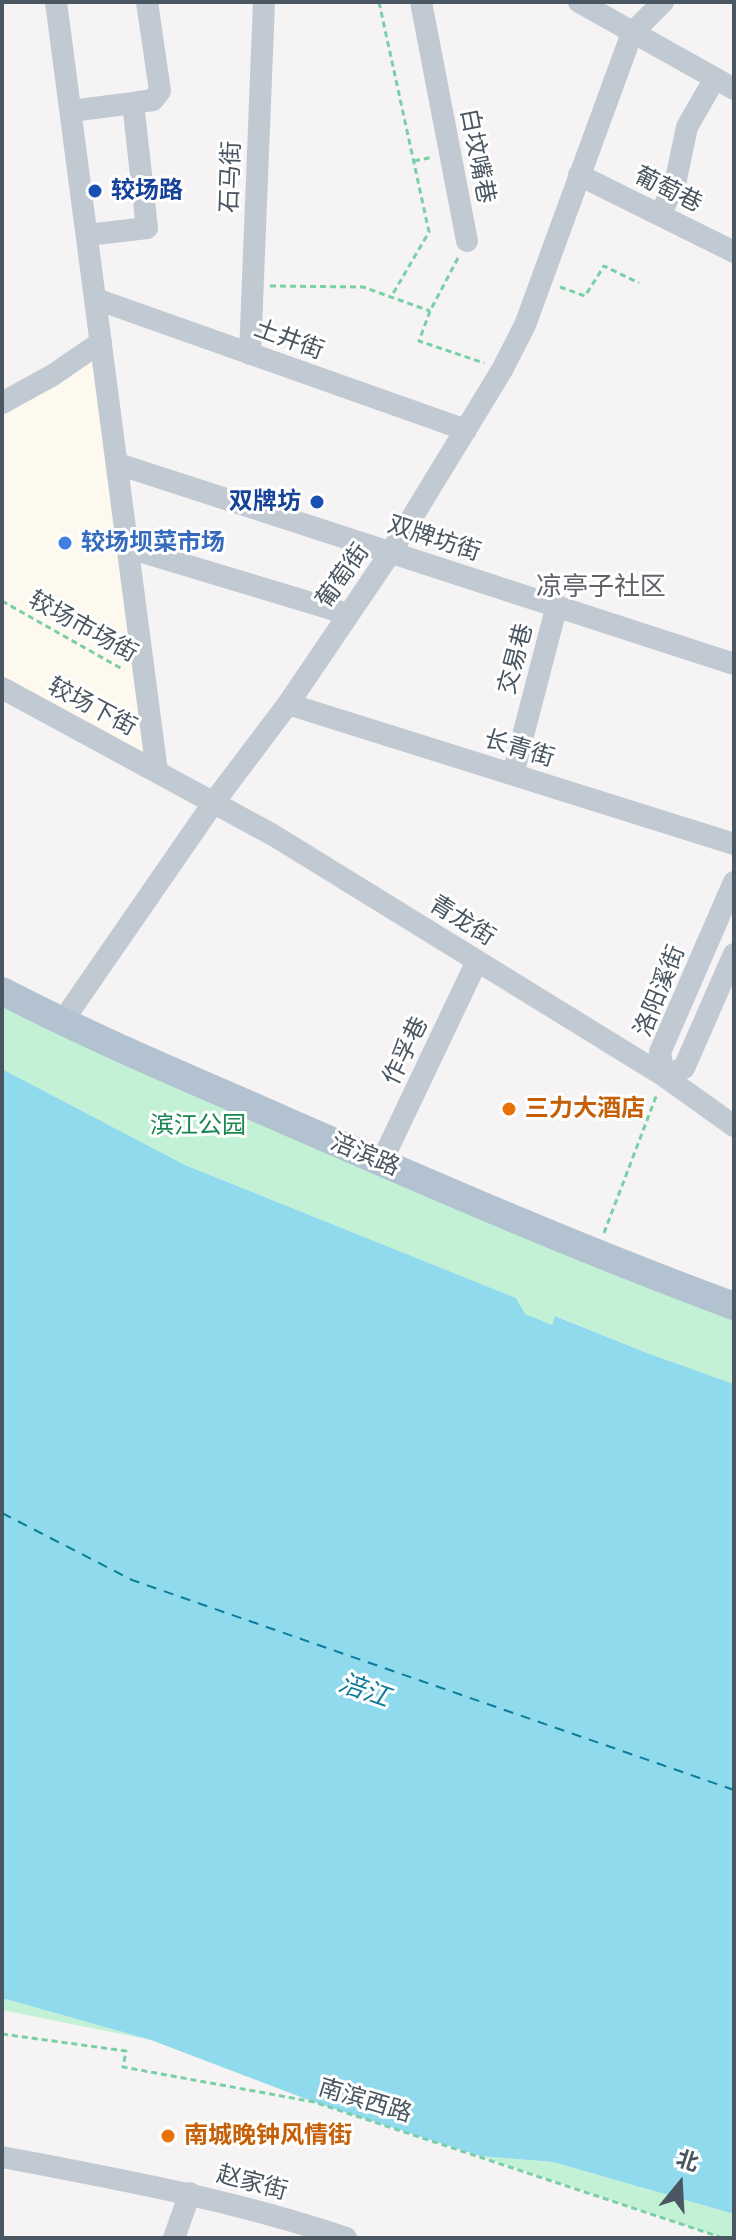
<!DOCTYPE html>
<html>
<head>
<meta charset="utf-8">
<style>
	body { margin:0 }
	#map { position:relative; width:736px; height:2240px; overflow:hidden; background:#f5f3f3; font-family:"Work Sans","Noto Sans SC",sans-serif }
	canvas { display:block }
	.frame { position:absolute; inset:0; border:4px solid #4a5661; pointer-events:none }
	.north { position:absolute; left:640px; top:2144px; width:80px; height:80px; -webkit-text-stroke:6px #fff; paint-order:stroke; rotate:18deg; font-size:22px; font-weight:700; line-height:32px; text-align:center; color:#4a5661 }
	.north::after { content:''; display:block; margin:auto; width:28px; height:36px; background:#4a5661; clip-path:polygon(50% 0,100% 100%,50% 72%,0 100%) }
</style>
</head>
<body>
<div id="map">
<canvas width="736" height="2240"></canvas>
<div class="frame"></div>
<div class="north">北</div>
</div>
<script>
const c = document.querySelector('canvas').getContext('2d');
c.lineJoin = 'round';
function fillPath(path, color) { c.fillStyle = color; c.fill(path, 'evenodd'); }
function trace(path, color, width, dash) { c.strokeStyle = color; c.lineWidth = width; c.lineCap = dash ? 'butt' : 'round'; c.setLineDash(dash || []); c.stroke(path); }
function drawText(font, color, halo, rows, align = 'center') {
  c.font = font + ' "Work Sans","Noto Sans SC",sans-serif'; c.lineWidth = 6; c.setLineDash([]); c.textBaseline = 'middle'; c.strokeStyle = halo; c.fillStyle = color; for (const [text, x, y, turn = 0] of rows) {
    c.save(); c.translate(x, y); c.rotate((+turn || 0) * Math.PI / 180); c.textAlign = isNaN(turn) ? turn : align; if (halo) c.strokeText(text, 0, 0); c.fillText(text, 0, 0); c.restore();
  }
}
fillPath(new Path2D(`
	M101,342l56,430 -155,-84v-285z`), '#fdf9ef');
fillPath(new Path2D(`
	M2,991l732,315v78l-87,-31 -91,-37 -4,9 -28,-11 -8,-16 -331,-133 -183,-96z
	M2,1998l149,42 -149,-30z
	M480,2156l73,6 181,52v24h-11z`), '#c3f1d5');
fillPath(new Path2D(`
	M2,1069l183,96 331,133 9,16 27,11 3,-9 92,37 87,31v830l-181,-52 -73,-6 -166,-54 -163,-62 -149,-42z`), '#90daee');
trace(new Path2D(`
	M2,1513l130,67 602,210`), '#0c7c9b', 2, [10, 8]);
trace(new Path2D(`
	M379,2l50,230 -38,65
	M414,161l19,-4
	M458,258l-28,53 -11,30 65,22
	M270,286l93,1 67,24
	M560,287l25,9 19,-30 35,17
	M2,601l122,69
	M604,1233l53,-139
	M2,2034l124,17 -3,16 191,35 409,136`), '#7ad0a6', 3, [6, 4]);
trace(new Path2D(`
	M56,2l101,770
	M421,2l46,239
	M579,2l155,87
	M133,103l20,-3 7,-9 -13,-89
	M71,111l62,-8 14,125 -60,7
	M579,175l155,77
	M660,215l15,-31 12,-57 28,-49
	M96,299l370,131
	M250,354l14,-352
	M2,403l51,-28 48,-33
	M118,464l616,200
	M129,548l219,66
	M2,688l271,147 391,241 70,50
	M288,704l446,140
	M513,774l44,-169
	M734,882l-74,170 4,24 20,-8 50,-114
	M62,1022l152,-220 74,-98 103,-152 111,-182 23,-45 107,-292 31,-31
	M381,1163l96,-202
	M2,2157c116,22 232,43 344,81
	M174,2238l16,-45`), '#c1cad2', 22);
trace(new Path2D(`
	M2,991c92,48 187,87 282,129 149,65 298,130 450,186`), '#b3c2d1', 28);
for (const [x, y, r, color] of [
	[95,191,8,"#1a4fb4"],
	[317,502,8,"#1a4fb4"],
	[65,543,8,"#3f7fe0"],
	[509,1109,8,"#e8710a"],
	[168,2136,8,"#e8710a"]
]) { const dot = new Path2D(); dot.arc(x, y, r, 0, 2 * Math.PI); c.fillStyle = color; c.fill(dot); trace(dot, '#fff', 3); }
drawText('24px', '#4a5661', '#fff', [
	["白坟嘴巷",477,156,79],
	["石马街",231,177,-88],
	["葡萄巷",668,190,26],
	["土井街",289,340,20],
	["双牌坊街",434,539,18],
	["葡萄街",343,576,-55],
	["较场市场街",83,627,29],
	["交易巷",516,659,-75],
	["较场下街",92,707,28],
	["长青街",519,749,17],
	["青龙街",462,921,32],
	["洛阳溪街",660,991,-68],
	["作孚巷",406,1051,-64],
	["涪滨路",365,1155,23],
	["南滨西路",365,2101,17],
	["赵家街",252,2183,15]
]);
drawText('bold 24px', '#164399', '#fff', [
	["较场路",111,191],
	["双牌坊",301,502,"right"]
], 'left');
drawText('bold 24px', '#366cbe', '#fff', [
	["较场坝菜市场",81,543]
], 'left');
drawText('bold 24px', '#c56008', '#fff', [
	["三力大酒店",525,1109],
	["南城晚钟风情街",184,2136]
], 'left');
drawText('24px', '#17864f', '#fff', [
	["滨江公园",198,1126]
]);
drawText('26px', '#5f6368', '#fff', [
	["凉亭子社区",601,587]
]);
drawText('italic 26px', '#0c7c9b', '#fff', [
	["涪江",364,1691,19]
]);
</script>
</body>
</html>
